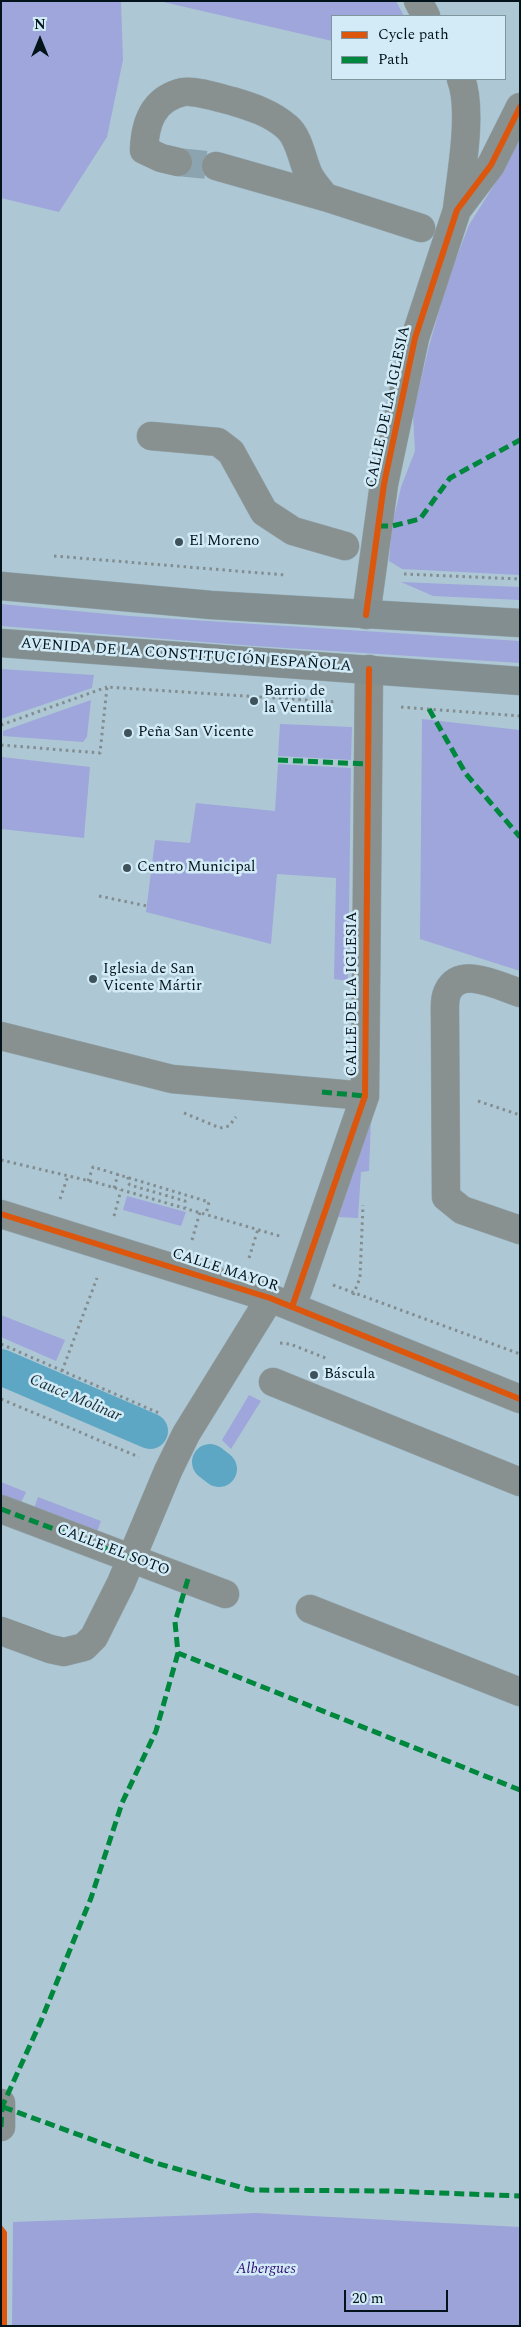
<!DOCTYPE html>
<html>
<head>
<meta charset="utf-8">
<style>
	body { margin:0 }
	#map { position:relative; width:521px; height:2327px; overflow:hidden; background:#adc8d4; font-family:Spectral,serif }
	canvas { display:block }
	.frame { position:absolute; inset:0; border:2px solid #02131b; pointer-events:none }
	.legend { position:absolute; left:331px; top:15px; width:175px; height:65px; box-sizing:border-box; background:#d2ebf6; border:1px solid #7f959e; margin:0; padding:6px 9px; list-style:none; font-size:15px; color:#02131b }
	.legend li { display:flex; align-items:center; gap:10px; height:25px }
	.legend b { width:25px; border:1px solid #7f959e }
	.north { position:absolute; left:15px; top:15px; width:50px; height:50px; -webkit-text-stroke:4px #d2ebf6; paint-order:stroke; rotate:0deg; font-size:14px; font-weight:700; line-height:20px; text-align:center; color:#02131b }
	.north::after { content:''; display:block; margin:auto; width:18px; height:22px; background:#02131b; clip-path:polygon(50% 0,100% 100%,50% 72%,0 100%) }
	.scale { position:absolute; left:344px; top:2290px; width:104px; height:22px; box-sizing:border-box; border:2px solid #02131b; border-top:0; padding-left:6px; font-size:15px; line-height:18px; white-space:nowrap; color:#02131b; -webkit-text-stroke:4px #d2ebf6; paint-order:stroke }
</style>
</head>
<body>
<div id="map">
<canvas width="521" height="2327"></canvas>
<div class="frame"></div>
<ul class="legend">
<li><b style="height:6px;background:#dc560d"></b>Cycle path</li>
<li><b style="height:6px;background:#00873e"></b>Path</li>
</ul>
<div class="north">N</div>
<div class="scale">20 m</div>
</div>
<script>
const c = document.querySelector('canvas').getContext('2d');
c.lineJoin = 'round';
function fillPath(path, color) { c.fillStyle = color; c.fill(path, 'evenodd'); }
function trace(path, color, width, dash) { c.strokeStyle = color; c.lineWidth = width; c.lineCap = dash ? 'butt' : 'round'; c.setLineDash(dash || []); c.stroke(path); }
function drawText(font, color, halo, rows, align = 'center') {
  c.font = font + ' Spectral,serif'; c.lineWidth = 5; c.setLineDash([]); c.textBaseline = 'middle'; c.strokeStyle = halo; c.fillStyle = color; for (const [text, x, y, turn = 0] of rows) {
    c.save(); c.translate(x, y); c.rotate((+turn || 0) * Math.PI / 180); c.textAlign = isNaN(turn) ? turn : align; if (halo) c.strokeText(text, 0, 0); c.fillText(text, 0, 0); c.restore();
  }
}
fillPath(new Path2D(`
	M1,1h120l2,59 -16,77 -48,75 -58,-14z
	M159,1h237l8,15h-72v25z
	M520,137v438l-118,-6 -13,-8 3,-35 9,-39 14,-36 -2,-37 16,-68 20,-69 20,-52 35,-56z
	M401,582l119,5v13l-87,-4z
	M1,604l129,12 390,25v22l-266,-17 -253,-20z
	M1,669l93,6 -2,13 -91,31z
	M91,700l-4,37 -4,5 -80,-6v-5z
	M422,719l98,11v241l-100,-32z
	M280,724l72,3 -1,33 -73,-4z
	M2,757l88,10 -6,71 -83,-9z
	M278,764l73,4 -3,213 -14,-2 2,-101 -59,-4 -6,70 -125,-32 9,-72 35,3 6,-40 79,8z
	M371,1120l-2,51 -8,1 -3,46 -20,-1z
	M127,1196l59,16 -5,14 -58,-16z
	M1,1315l64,25 -9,21 -55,-24z
	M249,1395l12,6 -30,48 -9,-9z
	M1,1482l25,10 -5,11 -20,-8z
	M38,1497l63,24 -4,11 -63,-24z`), '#9fa6db');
fillPath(new Path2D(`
	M256,2213l264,14v99h-508l1,-104z`), '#9ca3d8');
trace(new Path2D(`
	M1,1367l149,64
	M210,1462l9,7`), '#5da7c4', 36);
trace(new Path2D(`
	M178,162l38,4`), '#8ba4af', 28, [28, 14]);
const minor = new Path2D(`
	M418,1l8,15
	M178,162l-17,-4 -17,-8c1,-28 9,-51 39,-58 12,-2 37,6 49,9 20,6 39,12 55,26 13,11 15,34 22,48 4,8 11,15 16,22
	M216,166l109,31 96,31
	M457,209c4,-34 16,-99 4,-130
	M151,436l67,6 13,10 33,60 29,19 52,15
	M366,615l18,-131 31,-146 42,-128 34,-45 29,-58
	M520,993c-19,-6 -59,-28 -72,-2 -4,7 -3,19 -3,27l1,179 16,13 58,20
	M1,1036l171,43 193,17
	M1,1214l269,84 250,101
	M292,1307l73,-211 4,-427
	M273,1382l247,100
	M1,1509l224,85
	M310,1609l210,83
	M1,1631l49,18 14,3 20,-5 10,-10 27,-54 47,-112 18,-37 84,-136
	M1,2103v24`);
const highway = new Path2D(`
	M1,586l210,19 309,18
	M1,643l519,38`);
trace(minor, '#92a6af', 29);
trace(highway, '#92a6af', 29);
trace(new Path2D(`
	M54,556l231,19
	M404,574l116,5
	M401,707l119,9
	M1,725l106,-38
	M1,745l99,8 7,-66 230,15
	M99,896l48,10
	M478,1101l42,14
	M184,1113l36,15 9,-2 7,-9
	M1,1160l97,23 185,54
	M128,1177v6l2,2 55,16v7
	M88,1181l5,-14 116,35 -3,12
	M114,1188l4,-14
	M60,1199l8,-23
	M114,1216l7,-26
	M192,1240l8,-28
	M249,1258l9,-29
	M333,1285l187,69
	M353,1295l7,-17 3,-73
	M280,1343l10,1 38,15
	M1,1344l160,70
	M62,1371l35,-93
	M1,1399l138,58`), '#838d90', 3, [2.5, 4]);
trace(minor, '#88918f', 28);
trace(highway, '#828e8f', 28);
trace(new Path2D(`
	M378,526h14l28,-7 30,-41 70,-38
	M429,709l37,65 54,63
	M278,760l89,4
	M322,1092l43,4
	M1,1509l130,49
	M188,1579l-13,43 3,31 342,137
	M3,2107l153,56 95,27 137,1 132,5
	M1,2109l40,-88 50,-123 31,-95 34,-72 22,-78
	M1,2127l1,-22`), '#00873e', 5, [10, 5]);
trace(new Path2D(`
	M366,615l18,-131 31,-146 42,-128 34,-45 29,-58
	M1,1214l269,84 250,101
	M292,1307l73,-211 4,-427
	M1,2229l3,4v93`), '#dc560d', 6);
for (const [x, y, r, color] of [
	[179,542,5,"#3e525c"],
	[254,701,5,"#3e525c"],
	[128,733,5,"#3e525c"],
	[127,868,5,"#3e525c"],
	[93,979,5,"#3e525c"],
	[314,1375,5,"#3e525c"]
]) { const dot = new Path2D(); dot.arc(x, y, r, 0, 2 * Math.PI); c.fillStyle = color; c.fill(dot); trace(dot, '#d2ebf6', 2); }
drawText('15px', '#02131b', '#d2ebf6', [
	["CALLE DE LA IGLESIA",389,407,-78],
	["AVENIDA DE LA CONSTITUCIÓN ESPAÑOLA",186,656,4],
	["CALLE DE LA IGLESIA",353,994,-90],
	["CALLE MAYOR",225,1271,18],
	["CALLE EL SOTO",113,1551,21]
]);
drawText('15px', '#02131b', '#d2ebf6', [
	["El Moreno",189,542],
	["Barrio de",264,692],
	["la Ventilla",264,709],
	["Peña San Vicente",138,733],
	["Centro Municipal",137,868],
	["Iglesia de San",103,970],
	["Vicente Mártir",103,987],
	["Báscula",324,1375]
], 'left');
drawText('italic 15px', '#300e76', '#d2ebf6', [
	["Albergues",266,2270]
]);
drawText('italic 16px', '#192d36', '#d2ebf6', [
	["Cauce Molinar",75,1399,23]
]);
</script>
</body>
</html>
